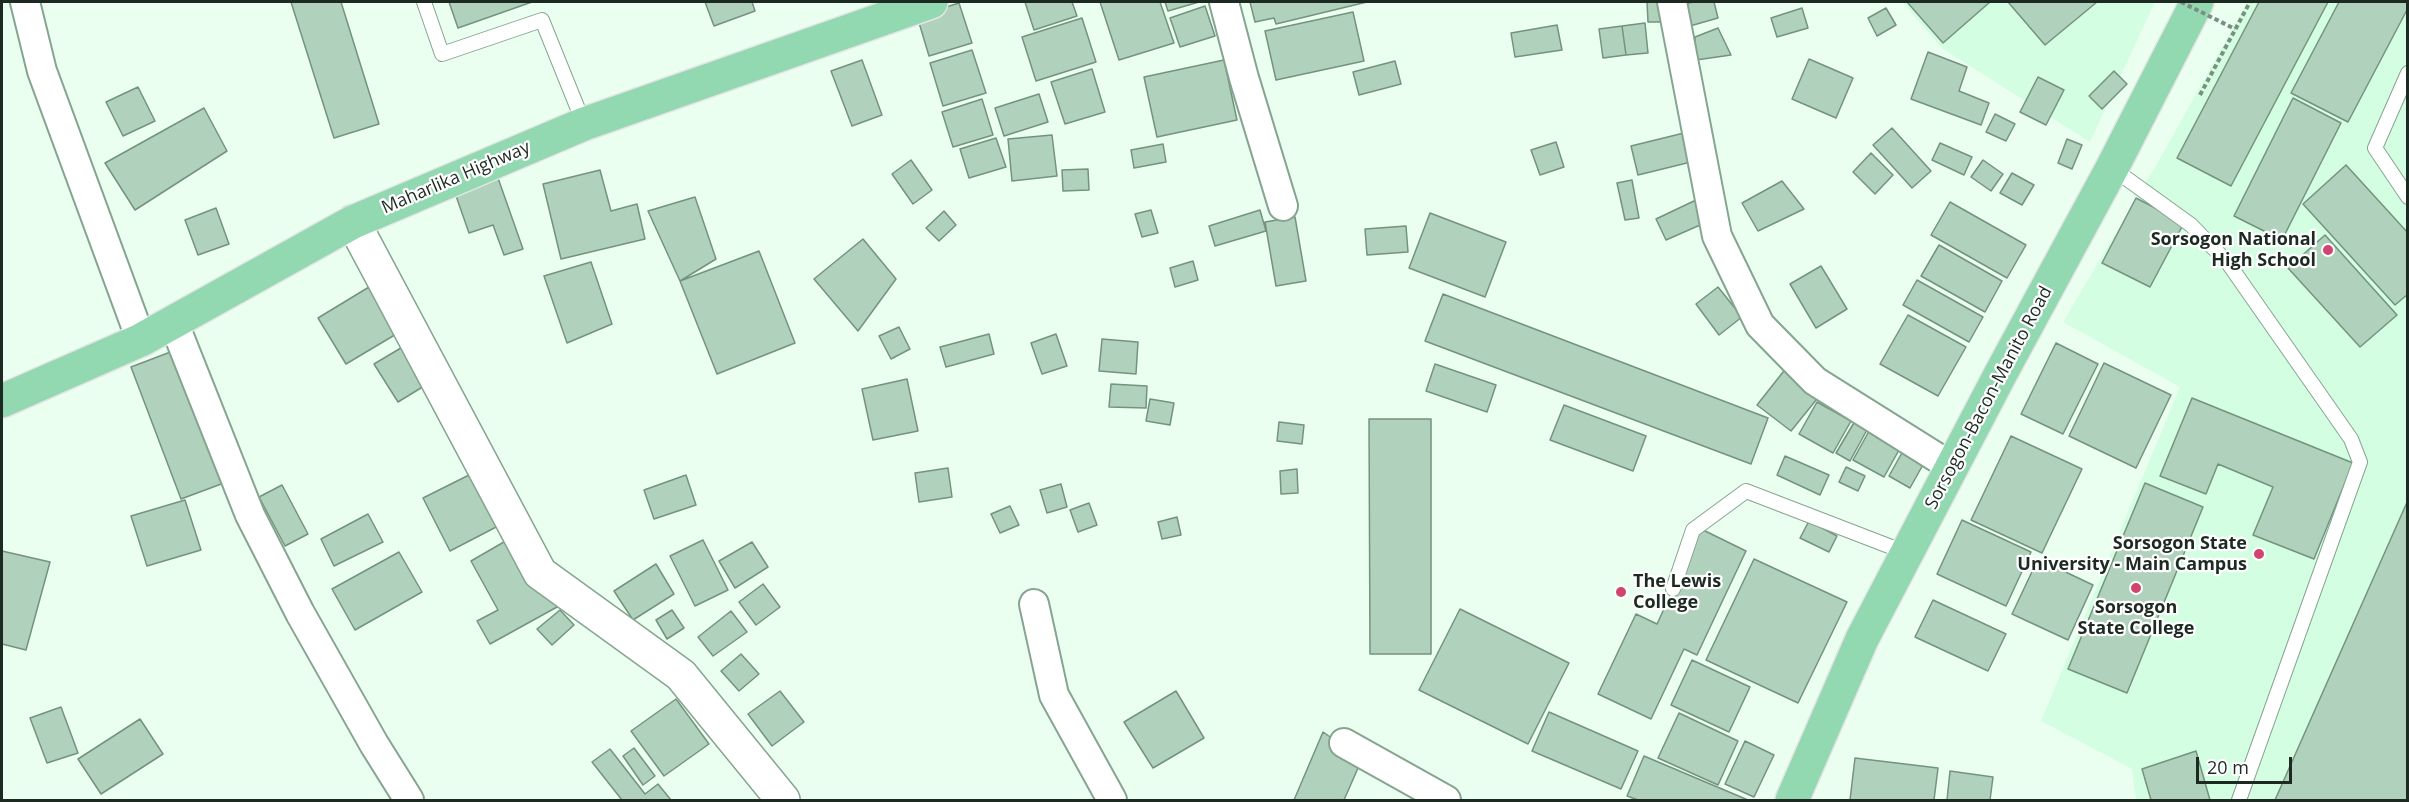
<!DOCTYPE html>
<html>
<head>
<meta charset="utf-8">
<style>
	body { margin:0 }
	#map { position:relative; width:2409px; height:802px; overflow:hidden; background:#ebfff1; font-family:"Open Sans",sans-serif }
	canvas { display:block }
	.frame { position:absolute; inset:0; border:3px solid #1d2a22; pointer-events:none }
	.scale { position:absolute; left:2196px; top:757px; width:96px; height:27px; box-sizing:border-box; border:3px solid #1d2a22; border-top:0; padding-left:8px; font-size:18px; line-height:21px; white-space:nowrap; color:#1d2a22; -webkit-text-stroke:4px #fff; paint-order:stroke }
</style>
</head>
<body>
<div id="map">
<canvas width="2409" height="802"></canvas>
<div class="frame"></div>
<div class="scale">20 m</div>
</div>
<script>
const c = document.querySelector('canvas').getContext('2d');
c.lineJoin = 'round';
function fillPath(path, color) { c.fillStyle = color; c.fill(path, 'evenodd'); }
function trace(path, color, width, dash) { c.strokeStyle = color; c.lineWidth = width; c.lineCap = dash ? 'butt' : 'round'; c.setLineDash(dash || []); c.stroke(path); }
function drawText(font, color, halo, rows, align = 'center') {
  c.font = font + ' "Open Sans",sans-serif'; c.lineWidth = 4.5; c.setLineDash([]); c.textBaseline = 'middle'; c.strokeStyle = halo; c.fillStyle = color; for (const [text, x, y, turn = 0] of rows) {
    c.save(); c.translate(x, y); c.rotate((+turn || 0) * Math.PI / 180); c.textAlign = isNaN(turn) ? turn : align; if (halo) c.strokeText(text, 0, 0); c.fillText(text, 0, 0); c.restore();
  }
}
fillPath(new Path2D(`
	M1902,2h253l-65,140 -147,-93z
	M2247,2h160v798h-271l-4,-31 -91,-48 139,-334 -117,-65 99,-167z`), '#d4fee2');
const building = new Path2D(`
	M291,2h50l38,122 -45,14z
	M449,2h83l-74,26z
	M705,2h47l3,9 -41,15z
	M1025,2h47l5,14 -43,14z
	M1100,2h60l14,41 -55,17z
	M1165,2h34l-31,9z
	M1250,2h117l-91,22 -2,-6 -19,4z
	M1647,2h19l1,20h-19z
	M1693,2h21l4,16 -28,8 -5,-22z
	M1907,2h83l-47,41z
	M2008,2h89l-52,43z
	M2259,2h69l-97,184 -54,-28z
	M2339,2h69v6l-60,114 -57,-29z
	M959,3l13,40 -43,13 -12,-40z
	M1205,6l10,30 -35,11 -10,-29z
	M1802,8l6,20 -31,9 -6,-19z
	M1886,8l10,17 -19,11 -9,-18z
	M1353,12l11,49 -88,19 -11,-49z
	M1082,18l14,44 -60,19 -14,-44z
	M1645,23l3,30 -22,2 -4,-29z
	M1557,25l5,25 -47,7 -4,-24z
	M1622,26l4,29 -23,3 -4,-29z
	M1718,28l13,27 -35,5 -1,-23z
	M972,50l14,43 -43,13 -13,-43z
	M1928,52l39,15 -8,24 30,12 -8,22 -70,-26z
	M1809,59l44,19 -17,40 -44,-19z
	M862,60l20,55 -30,11 -21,-55z
	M1224,60l13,60 -80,17 -13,-60z
	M1395,61l6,23 -42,11 -6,-23z
	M1092,69l13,43 -40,12 -14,-42z
	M2114,71l13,13 -25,25 -13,-13z
	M2038,77l26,13 -18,35 -26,-13z
	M138,87l17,34 -32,15 -17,-34z
	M1039,94l9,28 -44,14 -9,-28z
	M2293,98l48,25 -59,117 -48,-24z
	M982,99l11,36 -40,12 -11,-35z
	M204,108l23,43 -92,59 -30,-47z
	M1995,114l20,10 -9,17 -20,-9z
	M1892,128l39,43 -19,17 -39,-43z
	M1688,132l7,29 -57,14 -7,-29z
	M1052,135l5,41 -45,5 -4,-42z
	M996,138l10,29 -37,11 -9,-29z
	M2067,139l15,6 -10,24 -14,-6z
	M1556,142l8,25 -24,8 -9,-25z
	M1940,143l32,14 -8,18 -32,-15z
	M1163,144l3,18 -32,6 -3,-18z
	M1871,153l22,22 -18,19 -22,-22z
	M911,160l21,30 -19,14 -21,-30z
	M1983,160l20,14 -12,17 -20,-14z
	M2346,165l62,68v61l-13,11 -92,-101z
	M1088,169l1,21 -26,1 -1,-21z
	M600,170l11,41 26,-7 8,35 -84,20 -18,-75z
	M2012,173l22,12 -12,20 -22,-12z
	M498,178l25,71 -19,6 -11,-30 -24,8 -14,-40z
	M1632,180l7,38 -14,2 -8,-37z
	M1782,181l22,28 -46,22 -16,-28z
	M695,197l21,62 -36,22 -32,-70z
	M2136,198l48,25 -34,64 -48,-24z
	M1696,200l11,22 -41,18 -10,-21z
	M1950,202l76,43 -19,33 -76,-43z
	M216,208l13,36 -31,11 -13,-35z
	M1151,210l7,23 -16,4 -7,-23z
	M1260,210l6,21 -51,15 -6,-20z
	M944,211l12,14 -17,16 -13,-13z
	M1430,213l76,29 -21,55 -76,-29z
	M1295,217l11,64 -30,5 -11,-64z
	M1406,226l2,26 -41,3 -2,-26z
	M2325,235l72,80 -37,32 -72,-79z
	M863,239l33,40 -38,52 -44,-52z
	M1939,245l63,36 -17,31 -64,-36z
	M759,251l36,92 -78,31 -37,-93z
	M1193,261l5,19 -23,7 -5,-19z
	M591,262l21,62 -45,19 -23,-67z
	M1821,266l26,43 -31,19 -26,-44z
	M1917,280l66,37 -14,25 -66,-37z
	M369,287l29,46 -52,31 -28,-46z
	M1718,287l24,30 -23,18 -23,-31z
	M1443,294l325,124 -17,46 -326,-123z
	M1908,315l58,32 -28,49 -58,-32z
	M899,327l11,22 -19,10 -12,-23z
	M989,334l5,20 -48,13 -6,-20z
	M1056,334l11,32 -25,8 -11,-31z
	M1102,339l36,3 -2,32 -37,-3z
	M411,342l23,38 -36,22 -24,-38z
	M2056,343l42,21 -35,70 -42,-20z
	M181,348l51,132 -51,19 -50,-132z
	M2104,363l67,32 -35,73 -67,-32z
	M1435,364l61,21 -9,27 -61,-21z
	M1787,367l34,27 -30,37 -34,-26z
	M907,379l11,52 -45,9 -11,-51z
	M1111,384l36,2 -1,22 -37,-1z
	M2192,398l161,65 -39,96 -61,-24 20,-48 -55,-23 -12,30 -46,-18z
	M1150,399l24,4 -4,22 -24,-4z
	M1817,402l34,19 -18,32 -34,-19z
	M1564,405l82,31 -13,35 -83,-31z
	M1369,419h62v235h-61z
	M1855,421l13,7 -18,33 -14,-8z
	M1279,422l25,3 -2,19 -25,-3z
	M1873,424l31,17 -20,36 -31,-17z
	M2011,436l71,33 -40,84 -71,-33z
	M1908,442l21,12 -19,34 -21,-12z
	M1785,456l44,19 -9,20 -43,-20z
	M1846,467l19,9 -7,15 -19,-9z
	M948,468l4,29 -33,5 -4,-29z
	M1297,469l1,24 -17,1 -1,-23z
	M473,473l27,52 -50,26 -27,-53z
	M686,475l10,30 -42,14 -10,-29z
	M2145,483l58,24 -76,186 -59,-24z
	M1061,484l6,23 -20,6 -7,-23z
	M282,485l26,49 -23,12 -26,-49z
	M185,500l16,50 -54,16 -16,-50z
	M2408,500v300h-133z
	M1089,503l8,22 -19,7 -8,-22z
	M1010,506l9,19 -19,8 -9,-19z
	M368,514l15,28 -49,24 -13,-27z
	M1177,517l4,18 -19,4 -4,-17z
	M1962,520l69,32 -25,54 -69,-32z
	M1809,521l28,15 -8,16 -29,-14z
	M1701,529l45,22 -49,104 -13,-6 -33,70 -53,-25 38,-80 21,10z
	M516,535l41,72 -67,37 -13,-23 21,-11 -27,-49z
	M703,540l25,50 -33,16 -25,-50z
	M752,542l16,25 -33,21 -16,-27z
	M2,551l48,11 -24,88 -24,-6z
	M399,552l23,40 -67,38 -23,-41z
	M1754,559l93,43 -49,101 -92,-43z
	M2038,559l55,26 -25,55 -56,-26z
	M656,564l18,30 -41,26 -19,-29z
	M763,584l17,23 -24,18 -17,-23z
	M1933,600l73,34 -18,37 -73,-34z
	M1460,609l109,54 -41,81 -109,-54z
	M560,610l14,15 -22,20 -15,-16z
	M672,610l12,18 -17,11 -11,-19z
	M731,611l16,21 -34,24 -15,-19z
	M741,654l18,20 -20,17 -18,-20z
	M1692,660l58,27 -21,45 -58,-27z
	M780,691l24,31 -32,24 -24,-32z
	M1176,691l28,47 -51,30 -29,-46z
	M676,699l33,45 -45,32 -33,-45z
	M61,707l17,46 -31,10 -17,-45z
	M1549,712l89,39 -17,38 -89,-38z
	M1679,713l59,28 -20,44 -60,-27z
	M140,719l23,35 -62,40 -23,-35z
	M1323,732l39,27 -18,41h-50z
	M1745,741l29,14 -20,42 -29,-13z
	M634,748l21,28 -12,9 -20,-29z
	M610,749l35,45 13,-10 13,16h-49l-30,-38z
	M2196,751l14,49h-59l-9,-31z
	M1644,756l104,44h-110l-11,-4z
	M1855,758l83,10 -4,32h-84z
	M1950,771l43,6 -3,23h-43z`);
fillPath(building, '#b0d1bb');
trace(building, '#74937e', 1.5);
const service = new Path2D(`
	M424,2l18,52 100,-34 42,104
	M2408,73l-33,75 33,49
	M2112,168l79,57 37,38 123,176 9,23 -121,338
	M1673,589l20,-59 53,-39 161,62`);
const minor = new Path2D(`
	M25,2l17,69 99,269
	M1224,2l20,76 39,128
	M1672,2l45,234 43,89 55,56 137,86
	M173,321l77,194 50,98 74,131 35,56
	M1034,604l20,91 58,105
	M1344,743l102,57`);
const tertiary = new Path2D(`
	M353,222l187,351 141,102 102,125`);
const primary = new Path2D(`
	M2,401l139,-61 212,-118 231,-98 347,-122
	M1792,800l70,-161 139,-266 111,-205 85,-166`);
trace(service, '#85a590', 16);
trace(minor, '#85a590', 32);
trace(tertiary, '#85a590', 36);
trace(primary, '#e4e5e4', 36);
trace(new Path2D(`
	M2200,95l50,-93`), '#7c8d82', 4, [4.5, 3]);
trace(service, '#fff', 14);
trace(minor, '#fff', 28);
trace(tertiary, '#fff', 33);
trace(primary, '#92d9b2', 33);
trace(new Path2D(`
	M2181,2l54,27`), '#7c8d82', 4, [4.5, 3]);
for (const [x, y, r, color] of [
	[2328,250,6,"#d24470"],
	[2259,554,6,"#d24470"],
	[2136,588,6,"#d24470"],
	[1621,592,6,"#d24470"]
]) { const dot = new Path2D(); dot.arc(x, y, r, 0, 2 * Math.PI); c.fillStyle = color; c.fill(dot); trace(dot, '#fff', 2); }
drawText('18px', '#1d2a22', '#fff', [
	["Maharlika Highway",456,178,-23],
	["Sorsogon-Bacon-Manito Road",1989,398,-62]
]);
drawText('bold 18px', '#1d2a22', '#fff', [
	["Sorsogon National",2316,240],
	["High School",2316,261],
	["Sorsogon State",2247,544],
	["University - Main Campus",2247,565],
	["The Lewis",1633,582,"left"],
	["College",1633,603,"left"],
	["Sorsogon",2136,608,"center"],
	["State College",2136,629,"center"]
], 'right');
</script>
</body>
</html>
